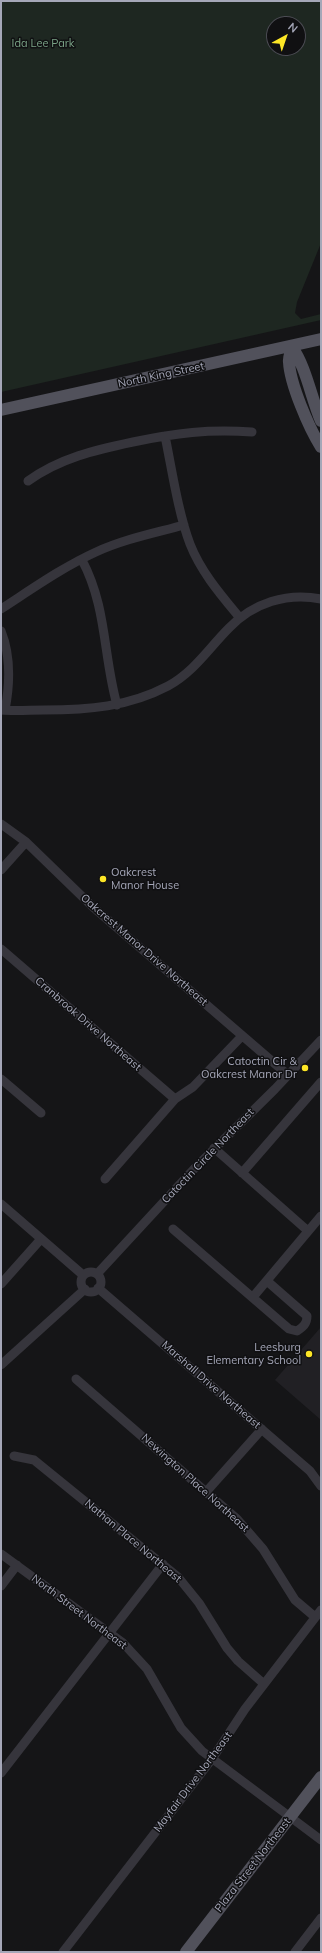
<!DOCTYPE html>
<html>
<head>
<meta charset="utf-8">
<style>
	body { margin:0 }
	#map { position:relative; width:322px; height:1953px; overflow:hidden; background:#151517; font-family:Mulish,sans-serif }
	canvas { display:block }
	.frame { position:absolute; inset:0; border:2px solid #a5a7b8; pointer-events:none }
	.north { position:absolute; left:266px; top:16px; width:40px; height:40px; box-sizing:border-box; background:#101012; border:1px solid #4c4c54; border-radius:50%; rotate:40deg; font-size:11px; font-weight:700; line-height:16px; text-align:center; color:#a5a7b8 }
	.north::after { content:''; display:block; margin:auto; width:14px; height:18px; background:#fde626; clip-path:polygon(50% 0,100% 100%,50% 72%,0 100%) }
</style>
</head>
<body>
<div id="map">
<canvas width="322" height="1953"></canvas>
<div class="frame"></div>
<div class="north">N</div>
</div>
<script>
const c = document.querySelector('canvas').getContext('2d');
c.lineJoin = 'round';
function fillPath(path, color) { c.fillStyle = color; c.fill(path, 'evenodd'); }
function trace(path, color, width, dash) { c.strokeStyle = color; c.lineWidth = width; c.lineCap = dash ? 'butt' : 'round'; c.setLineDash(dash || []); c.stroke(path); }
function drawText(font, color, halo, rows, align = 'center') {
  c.font = font + ' Mulish,sans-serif'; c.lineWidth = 3; c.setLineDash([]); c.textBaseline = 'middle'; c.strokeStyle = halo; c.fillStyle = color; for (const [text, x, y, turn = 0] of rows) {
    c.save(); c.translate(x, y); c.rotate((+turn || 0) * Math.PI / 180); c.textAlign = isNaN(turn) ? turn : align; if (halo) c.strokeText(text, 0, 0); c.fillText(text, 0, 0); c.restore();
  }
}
fillPath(new Path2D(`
	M321,1327v93l-46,-40z`), '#212024');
fillPath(new Path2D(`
	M1,1h320v242l-24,59 -2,11 6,6 20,-5v6l-320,72zM274,24h24v24h-24z`), '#1e2721');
trace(new Path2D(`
	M165,436c7,34 13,76 25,108 11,28 31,51 50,74
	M28,481c32,-23 67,-31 105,-39 43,-9 75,-13 119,-10
	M82,560c25,47 21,95 35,145
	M1,609c31,-20 62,-42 95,-57 28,-13 59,-19 88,-27
	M1,631c10,25 9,53 4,79
	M1,710c14,1 29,0 43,0 44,0 84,-3 124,-24 26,-14 41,-38 61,-58 24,-25 58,-36 92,-29
	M1,824l25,18 67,65 195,168
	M1,870l25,-28
	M1,949l174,150
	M1,1079l40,34
	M214,1148l94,83
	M242,1173l79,-91
	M105,1179l70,-80 18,-12 49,-51
	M1,1204l82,71
	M173,1229l116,100 8,2c6,-4 10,-7 10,-15l-40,-35
	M81 1282a10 10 0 1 1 20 0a10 10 0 1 1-20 0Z
	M97,1274l97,-105 81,-80 46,-49
	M1,1284l40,-45
	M98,1288l212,183 11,15
	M253,1297l68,-81
	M1,1365l84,-76
	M76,1379l161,140 26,30 32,51 20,17
	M14,1456l20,4 144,117 21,26 28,45 11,13 26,23
	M206,1492l56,-63
	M1,1554l122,89 24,26 34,59 21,23 119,89
	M1,1586l16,-21
	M1,1773l162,-209
	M63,1952l149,-193 33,-50 76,-99
	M295,1952l26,-34`), '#36353c', 9);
trace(new Path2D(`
	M292,347c-1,5 -4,11 -3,15 1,22 20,66 32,85
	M292,347c14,20 19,50 29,74
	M1,410l320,-71
	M186,1952l135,-175`), '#51515b', 12);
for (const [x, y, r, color] of [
	[103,879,4,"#fde626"],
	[305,1068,4,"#fde626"],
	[309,1354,4,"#fde626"]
]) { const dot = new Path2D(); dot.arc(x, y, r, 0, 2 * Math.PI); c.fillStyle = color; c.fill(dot); trace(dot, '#101012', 1.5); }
drawText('11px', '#7ba487', '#101012', [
	["Ida Lee Park",43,44]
]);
drawText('11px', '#a5a7b8', '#101012', [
	["North King Street",161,375,-12],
	["Oakcrest Manor Drive Northeast",144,950,41],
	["Cranbrook Drive Northeast",88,1024,41],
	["Catoctin Circle Northeast",208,1156,-46],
	["Marshall Drive Northeast",211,1385,41],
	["Newington Place Northeast",195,1483,42],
	["Nathan Place Northeast",133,1541,40],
	["North Street Northeast",79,1612,37],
	["Mayfair Drive Northeast",193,1782,-53],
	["Plaza Street Northeast",253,1865,-52]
]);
drawText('11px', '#a5a7b8', '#101012', [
	["Oakcrest",111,873,"left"],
	["Manor House",111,886,"left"],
	["Catoctin Cir &",297,1062],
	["Oakcrest Manor Dr",297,1075],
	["Leesburg",301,1348],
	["Elementary School",301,1361]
], 'right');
</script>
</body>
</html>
